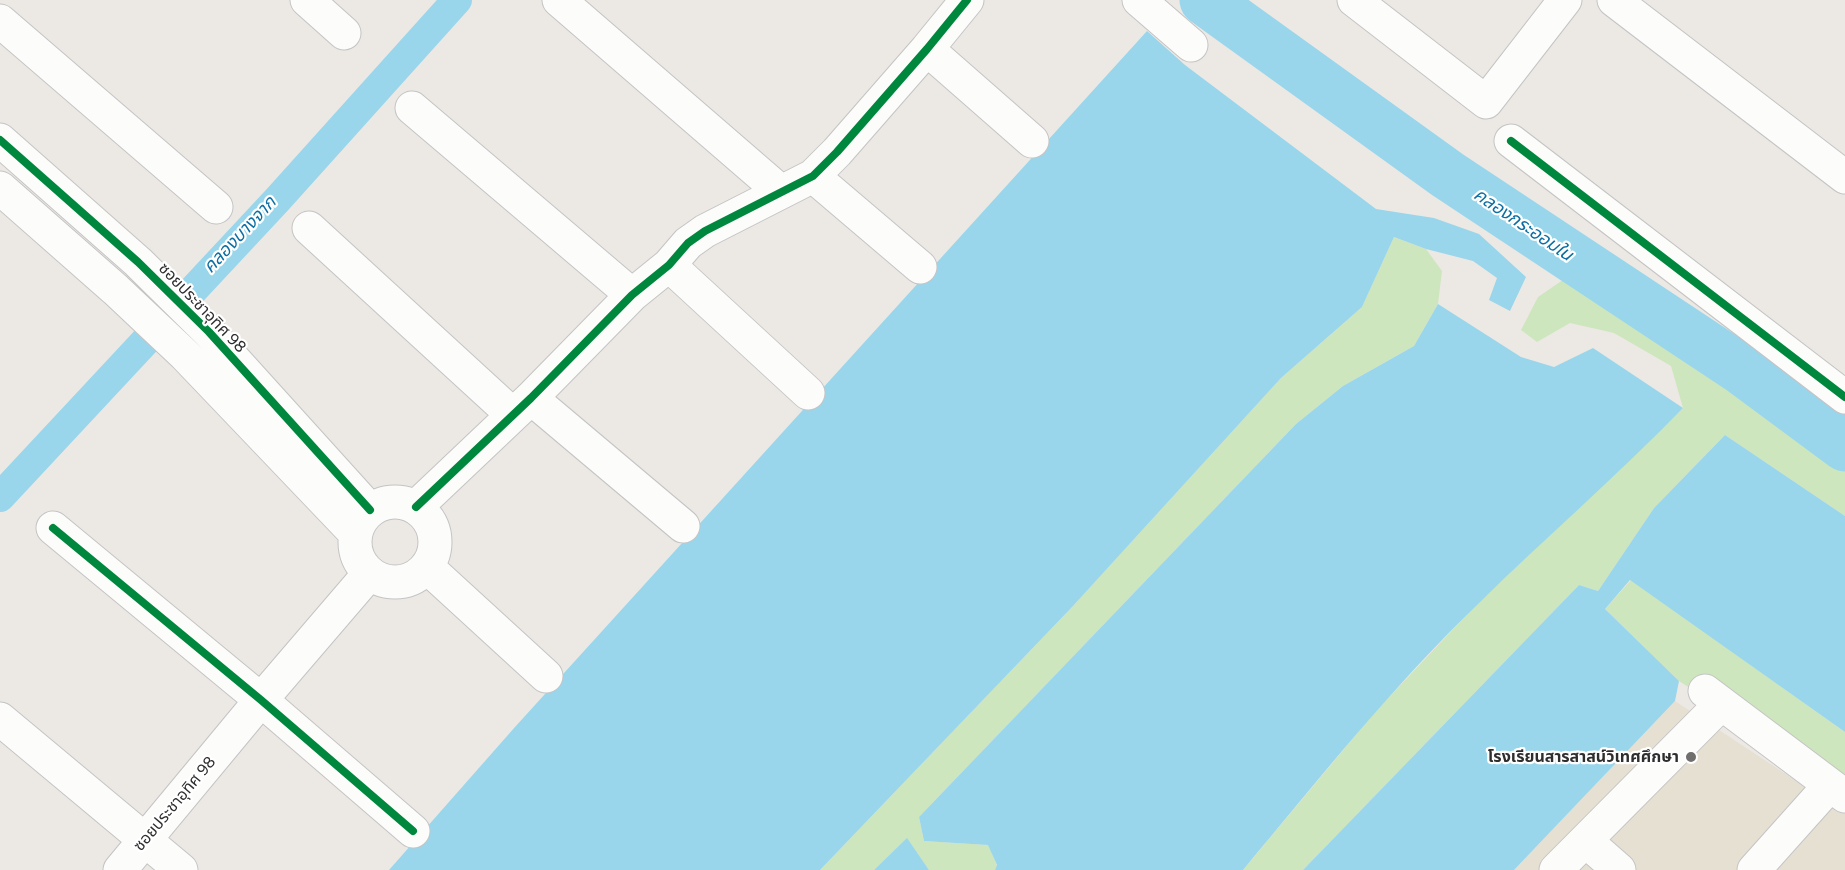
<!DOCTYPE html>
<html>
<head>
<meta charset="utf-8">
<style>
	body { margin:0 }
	canvas { display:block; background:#ece8e4 }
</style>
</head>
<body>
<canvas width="1845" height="870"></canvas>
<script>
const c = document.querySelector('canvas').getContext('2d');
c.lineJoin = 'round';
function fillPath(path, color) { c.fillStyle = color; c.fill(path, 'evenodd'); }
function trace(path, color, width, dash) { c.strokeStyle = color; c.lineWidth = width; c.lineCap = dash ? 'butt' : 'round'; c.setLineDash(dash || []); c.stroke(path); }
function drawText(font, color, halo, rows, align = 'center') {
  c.font = font + ' Figtree,"Noto Sans Thai",sans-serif'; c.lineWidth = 4.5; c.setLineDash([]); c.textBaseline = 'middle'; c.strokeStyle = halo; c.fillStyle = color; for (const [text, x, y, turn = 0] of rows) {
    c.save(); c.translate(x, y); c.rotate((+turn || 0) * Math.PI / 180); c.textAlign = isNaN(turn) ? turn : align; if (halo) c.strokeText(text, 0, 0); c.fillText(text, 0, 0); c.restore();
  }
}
fillPath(new Path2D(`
	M1675,701l170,112v57h-331z`), '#e6e0d3');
fillPath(new Path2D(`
	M1394,237l32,12 16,22 -4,33 -24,42 -71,40 -47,38 -377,393 5,24 65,4 8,21 -2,4h-66l-22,-31 -33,31h-54l253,-264 208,-228 81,-71z
	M1573,273l178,116 94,69v58l-120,-81 -71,73 -56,83 -19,-6 -276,285h-60l132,-158 100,-106 208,-198 -12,-42 -57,-33 -44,-10 -33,19 -16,-12 17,-33z
	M1631,580l214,152v56l-166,-107 -74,-72z`), '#cee6be');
fillPath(new Path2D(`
	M1147,31l38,34 191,144 58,9 45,16 47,43 -16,34 -21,-11 8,-22 -24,-17 -47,-12 -32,-12 -32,70 -81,71 -208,228 -253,264h-431l126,-143z
	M1438,304l83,53 33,10 39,-19 90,60c-66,68 -138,130 -206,197 -85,82 -159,175 -234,265h-248l2,-5 -9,-20 -64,-4 -5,-24 377,-393 47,-38 71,-40z
	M1725,435l120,81v216l-215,-152 -25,29 74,72 -4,20 -161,169h-211l276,-285 19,6 56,-83z
	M907,838l22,32h-55z`), '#99d6ec');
trace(new Path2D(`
	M0,497l278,-298 179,-199`), '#99d6ec', 30);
trace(new Path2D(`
	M1205,0l243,175 293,194 104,77`), '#99d6ec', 51);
const minor = new Path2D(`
	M307,0l37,33
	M559,0l222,192
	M1139,0l52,45
	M1354,0l132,102 79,-102
	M1614,0l231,177
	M0,21l216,186
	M927,49l105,92
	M412,108l220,187
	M0,140l138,122 71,70 161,178
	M1511,141l334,256
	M813,176l107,91
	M0,188l116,102 69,65 170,178
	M309,228l204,187
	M669,265l139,128
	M531,398l152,128
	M355 542a40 40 0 1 1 80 0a40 40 0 1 1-80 0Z
	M416,507l115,-109 101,-103 37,-30 19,-22 17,-12 108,-55 24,-24 90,-103 40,-49
	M53,528l208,172 152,131
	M427,567l119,109
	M1705,691l140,105
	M0,719l181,151
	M1586,841l33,29
	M120,870l141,-170 108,-126
	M1556,870l165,-166
	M1754,870l76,-85`);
trace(minor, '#c5c4c5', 35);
trace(minor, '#fcfcfb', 33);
trace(new Path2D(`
	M0,140l138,122 71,70 161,178
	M1511,141l334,256
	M416,507l115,-109 101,-103 37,-30 19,-22 17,-12 108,-55 24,-24 90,-103 40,-49
	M53,528l208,172 152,131`), '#00873e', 8);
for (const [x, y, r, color] of [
	[1691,757,6,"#706f6e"]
]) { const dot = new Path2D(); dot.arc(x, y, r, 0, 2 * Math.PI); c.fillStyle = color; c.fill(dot); trace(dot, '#fff', 2); }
drawText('16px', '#2e2e2e', '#fff', [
	["ซอยประชาอุทิศ 98",202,308,46],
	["ซอยประชาอุทิศ 98",175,804,-50]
]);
drawText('bold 16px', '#2e2e2e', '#fff', [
	["โรงเรียนสารสาสน์วิเทศศึกษา",1679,757]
], 'right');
drawText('italic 18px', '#0d6fa3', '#fff', [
	["คลองกระออมใน",1523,225,34],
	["คลองบางจาก",240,235,-47]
]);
</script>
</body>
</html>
